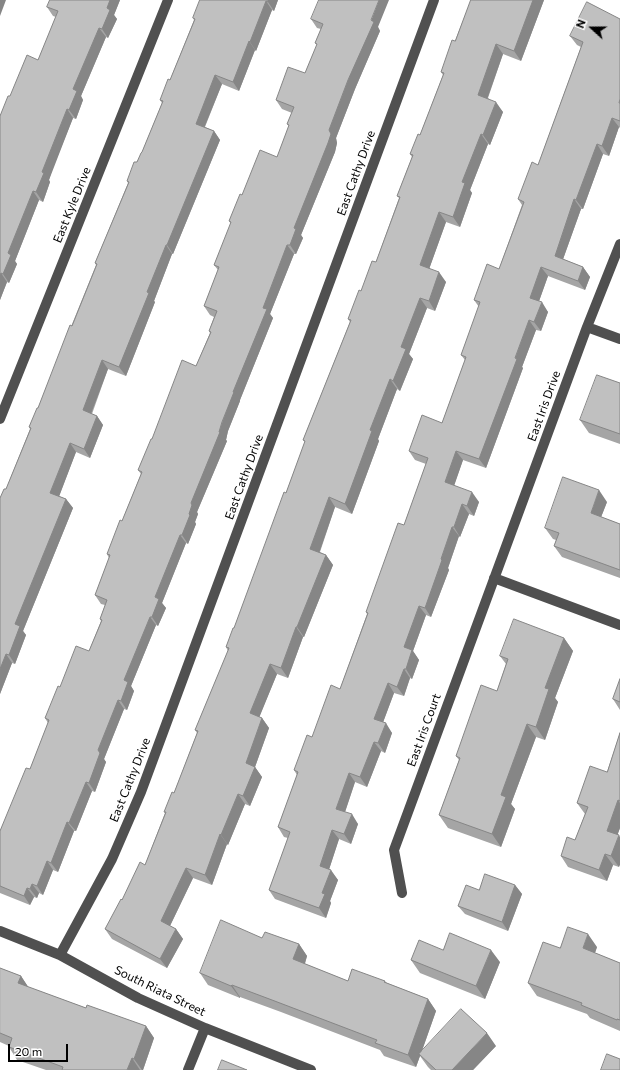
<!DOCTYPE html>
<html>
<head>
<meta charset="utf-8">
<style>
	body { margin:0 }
	#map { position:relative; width:620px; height:1070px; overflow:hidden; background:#fff; font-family:Commissioner,sans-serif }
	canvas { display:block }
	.north { position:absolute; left:572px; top:8px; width:40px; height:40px; -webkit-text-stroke:3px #fff; paint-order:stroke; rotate:291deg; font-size:11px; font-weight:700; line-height:16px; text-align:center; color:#000 }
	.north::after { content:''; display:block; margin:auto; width:14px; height:18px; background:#000; clip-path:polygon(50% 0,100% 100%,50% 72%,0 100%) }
	.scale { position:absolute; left:8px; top:1044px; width:60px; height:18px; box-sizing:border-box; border:2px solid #000; border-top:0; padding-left:5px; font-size:12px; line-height:14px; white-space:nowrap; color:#000; -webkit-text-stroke:3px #fff; paint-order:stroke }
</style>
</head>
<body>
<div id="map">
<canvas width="620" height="1070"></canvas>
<div class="north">N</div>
<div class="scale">20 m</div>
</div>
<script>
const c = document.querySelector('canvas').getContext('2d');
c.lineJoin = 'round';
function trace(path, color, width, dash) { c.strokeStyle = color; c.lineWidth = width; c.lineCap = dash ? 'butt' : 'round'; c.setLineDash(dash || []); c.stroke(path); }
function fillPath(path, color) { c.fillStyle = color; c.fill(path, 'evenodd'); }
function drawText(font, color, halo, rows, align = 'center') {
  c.font = font + ' Commissioner,sans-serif'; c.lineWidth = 3; c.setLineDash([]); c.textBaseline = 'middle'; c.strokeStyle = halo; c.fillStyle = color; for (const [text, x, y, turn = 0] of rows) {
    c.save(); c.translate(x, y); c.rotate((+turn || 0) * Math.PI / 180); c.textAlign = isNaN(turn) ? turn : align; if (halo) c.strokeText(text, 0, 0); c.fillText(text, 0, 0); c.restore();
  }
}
trace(new Path2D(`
	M587,327l33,12
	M0,419l168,-419
	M494,578l126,47
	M402,893l-8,-43 193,-523 33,-83
	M0,931l60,24 78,43 67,30 106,42
	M60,955l52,-96 29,-67 293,-792
	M188,1070l17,-42`), '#505050', 10);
fillPath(new Path2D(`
	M50,0h70l-6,15 3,4 -9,19 -2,-1 -25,59 2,4 -7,19 -3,-1 -21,52 -3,10 1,2 -7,20 -4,-2 -24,61 2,3 -8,19 -2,-1 -7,18v-184l10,-20 28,-36 18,-43 -3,-1 -6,-9z
	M200,0h78l-4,11 -2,-1 -16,41 -1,-1 -16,41 -17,-7 -17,43 9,4 6,9 -47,114h-1l-18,47 1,1 -29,74 -18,-7 -16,45 5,2 6,9 -13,33 -14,-6 -17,44 7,3 7,9 -50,123 3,4 -11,29 -3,-1 -12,31v-196l6,-9 24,-60 -1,-2 9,-19 58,-143 -1,-2 33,-80 -1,-2 15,-29 20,-49 -2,-3 10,-20 24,-60 -1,-2z
	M471,0h73l-23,61 -18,-7 -15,44 15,14 -13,33 -2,-1 -18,46 2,3 -12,34 -14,-5 -17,47 17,13 -11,29 -8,-3 -18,46 4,5 -13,32 -3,-2 -19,50 1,2 -27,73 -17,-7 -15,45 6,3 7,10 -29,72h-1l-15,41 -11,-4 -18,43 3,1 7,10 -14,39 7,10 -12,29 -5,-2 -17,41 -1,-1 -15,41 -19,-7 -23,48 6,3 7,10 -16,29 -55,-29 -7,-10 17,-29 23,-35 20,-52 -1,-1 10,-19 23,-60 -2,-3 33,-79 -2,-4 8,-19 52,-135 19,-51 -2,-2 47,-118 -2,-3 13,-28 15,-29 23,-64 -2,-2 15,-39 -2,-3 10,-19 23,-60 -2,-3 14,-31z
	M311,19l67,8 2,4 -25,58 -19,49 1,5 -2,9 -34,83 2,3 -7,16h-2l-24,60 3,4 -33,82v1l-12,30 -2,9 1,1 -30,71 1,2 -3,8 1,2 -8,20 -2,-1 -24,60 4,5 -8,18 -2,-1 -25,61 3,5 -7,19 -3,-1 -20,50 2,3 -11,30 -3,-1 -16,40h-2l-16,41 -5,-2 -10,25 -4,-2 -2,5 -3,-1 -4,8 -30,-12v-62l30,-62 18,-46 -3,-5 15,-31 29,-36 12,-30 -1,-2 5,-14 -4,-1 -6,-9 14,-37 -2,-4 15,-33 19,-47 -3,-4 14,-31 44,-73 14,-33 -1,-2 5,-14 -4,-2 -6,-9 14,-36 -4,-5 17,-41 -2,-3 13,-26 35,-38 12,-31 -2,-2 5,-11 -10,-4 -6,-9 29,-27 12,-28 -2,-2 6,-14 -4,-1z
	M620,19v109l-1,-1 -10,29 -6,-2 -20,55h-2l-18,50 20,8 7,10 -5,13 -37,-14 -9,25 9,11 -7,19 -5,-1 -14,37 1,1 -37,100 -23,-8 -9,25 25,17 -5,14 -5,-2 -9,23 -1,-1 -11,32 1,2 -18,47 -5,-2 -13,36 6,9 -7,19 -2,-1 -6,18 -10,-3 -11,29 9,11 -7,20 -4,-2 -14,36 -12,-5 -10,30 13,12 -7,20 -12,-5 -10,30 9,11 -8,21 1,2 -5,15 -51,-19 -6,-9 19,-52 -4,-1 -6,-10 19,-52 -3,-5 18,-33 28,-48 27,-75 -1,-2 38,-87 22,-61 -11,-4 -6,-9 33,-28 23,-63 -4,-5 18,-48 -5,-7 25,-31 23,-64 -4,-6 20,-34 43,-118 -4,-2 -7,-9z
	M620,383v61l-31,-11 -9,-13z
	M607,502l-6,15 19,7v54l-58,-21 -8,-11 2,-6 -3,-1 -8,-11z
	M564,638l9,13 -18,47 3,4 -13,38 -9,-3 -25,67 4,5 -14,38 -53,-19 -9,-13 20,-55 -3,-4 41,-65 9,-27 -6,-8z
	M620,679v31l-7,-11z
	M620,733v95l-3,7 2,32 -6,-2 -6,16 -39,-14 -7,-11 14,-16 10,-26 -8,-11 30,-31z
	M515,885l7,9 -14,37 -43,-17 -7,-8 21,-16z
	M262,938l37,6 8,12 -2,8 43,17h37l2,2 41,16 8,12 -14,40 74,-5 -23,24h-42l-3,-3 -8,-11 -4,11 -32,-11 -4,-6 -99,-38 -41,-15v1l-32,-13 -8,-12z
	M597,947l-2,6 25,10v68l-30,-13 -3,-4 -50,-18 -9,-13 32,-35z
	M411,960l89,2 -15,37 -65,-26z
	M0,968l21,8 7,11 58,21 60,18 8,12 -11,32h-97l-29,-10 -8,-13v-1l-9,-4z`), '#a5a5a5');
fillPath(new Path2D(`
	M0,0h6l-6,16z
	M110,0h10l-6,15 3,4 -9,19 -6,-9 5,-21z
	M268,0h10l-4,11 -6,-9z
	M379,0h10l-11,27 2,4 -25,58 -19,49 1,5 -2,9 -34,83 2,3 -7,16 -6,-9 4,-17 35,-98z
	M533,0h11l-23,61 -7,-10z
	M266,1l6,9 -16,41 -6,-9z
	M99,28l7,9 -25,59 2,4 -7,19 -7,-9 4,-21z
	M249,41l6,9 -16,41 -6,-9z
	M496,44l7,10 -18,51 -7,-10z
	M215,75l7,9 -20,49 -6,-9z
	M496,102l7,10 -13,33 -7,-10z
	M67,109l6,9 -24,62 1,2 -7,20 -7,-10 6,-20z
	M612,118l7,9 -10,29 -7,-10z
	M214,131l6,9 -47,114 -6,-9z
	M481,134l7,10 -18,46 2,3 -12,34 -7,-10 9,-35z
	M597,144l6,10 -20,55 -7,-9z
	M33,191l6,9 -24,61 2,3 -8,19 -6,-9 5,-21z
	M574,199l7,10 -20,56 -6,-9z
	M439,212l7,10 -19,53 -7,-10z
	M166,245l6,9 -18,47 1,1 -29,74 -7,-9 28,-75z
	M287,245l7,9 -24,60 3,4 -33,82v1l-12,30 -2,9 1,1 -30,71 1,2 -3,8 1,2 -8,20 -6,-9 7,-21 2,-11 28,-71 44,-124z
	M541,267l7,9 -11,31 -7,-9z
	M583,267l7,10 -5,13 -7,-9z
	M439,272l7,10 -11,29 -6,-10z
	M1,273l6,9 -7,18v-25z
	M420,298l7,10 -18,46 4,5 -13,32 -7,-10 8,-34z
	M542,302l6,10 -7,19 -7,-9z
	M529,320l7,10 -14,37 1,1 -37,100 -7,-9z
	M102,360l6,9 -19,50 -6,-9z
	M390,379l7,10 -19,50 1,2 -27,73 -7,-10 25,-74z
	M97,416l6,9 -13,33 -6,-9z
	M70,443l6,9 -19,50 -7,-9z
	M456,451l7,9 -11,32 -7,-10z
	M599,490l8,12 -9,23 -7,-12z
	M472,492l7,10 -5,14 -7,-10z
	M329,497l6,10 -18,52 -7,-10z
	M66,499l7,9 -50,123 3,4 -11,29 -6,-9 6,-31z
	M462,504l7,10 -9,23 -6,-10z
	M452,527l7,9 -11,32 1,2 -18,47 -6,-9 16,-49z
	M180,535l6,8 -24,60 4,5 -8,18 -6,-9 3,-20z
	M326,555l7,10 -29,72 -7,-10z
	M419,606l7,9 -13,36 6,9 -7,19 -6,-10 -2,-22z
	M150,617l6,8 -25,61 3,5 -7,19 -6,-9 3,-21z
	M296,627l7,10 -15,41 -7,-10z
	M564,638l9,13 -18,47 3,4 -13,38 -9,-13 9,-39z
	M6,654l6,9 -12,31v-25z
	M270,664l7,10 -20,49 -7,-10z
	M404,669l6,9 -6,18 -7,-9z
	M388,683l6,10 -13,35 -7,-9z
	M118,700l6,9 -20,50 2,3 -11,30 -6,-9 9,-33z
	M262,718l7,10 -14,39 7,10 -12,29 -7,-10 3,-33z
	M386,723l6,10 -7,20 -7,-10z
	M527,724l9,13 -25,67 4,5 -14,38 -9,-13 9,-39z
	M374,742l7,9 -14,36 -7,-10z
	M349,773l6,9 -12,36 -7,-9z
	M86,782l6,9 -16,40 -7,-8z
	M238,794l7,10 -17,41 -7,-10z
	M618,800l2,3v25l-5,14 -8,-11z
	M352,814l6,10 -7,20 -7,-10z
	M67,822l7,9 -16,41 -7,-9z
	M332,830l7,9 -12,37 -7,-10z
	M220,834l7,10 -15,41 -7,-10z
	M619,835l1,2v28l-1,2 -8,-11z
	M605,854l8,11 -6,16 -8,-11z
	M47,861l6,9 -10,25 -6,-9z
	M186,868l7,10 -25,52 -7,-9z
	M331,870l7,10 -8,21 1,2 -5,15 -7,-10 3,-15z
	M32,884l7,9 -2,5 -7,-9z
	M515,885l7,9 -14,37 -6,-9z
	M27,888l7,9 -4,8 -6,-9z
	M176,929l7,10 -16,29 -7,-9z
	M588,934l9,13 -5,14 -9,-13z
	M299,944l8,12 -5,16 -9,-13z
	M491,950l9,12 -15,37 -9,-13z
	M21,976l8,12 -11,-5z
	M232,985l8,12v1l-9,-12z
	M428,999l8,12 -16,45 -1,-2 1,2 -4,11 -8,-12z
	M146,1026l8,12 -11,32h-1l-8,-11z
	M487,1033l9,13 -23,24h-21z
	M132,1058l8,12h-13z`), '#868686');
const building = new Path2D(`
	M50,0h60l-3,8 3,2 -8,19 -3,-1 -26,61 4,2 -8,19 -2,-1 -25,63 2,1 -8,19 -3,-1 -25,62 3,2 -8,19 -2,-1 -1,2v-159l8,-20h2l17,-41 11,5 20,-49 -11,-4z
	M200,0h68v2l-2,-1 -16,41 -1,-1 -16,41 -18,-7 -19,49 18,7 -47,114h-1l-19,47 2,1 -30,74 -17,-7 -19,50 14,6 -13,33 -14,-6 -20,50 16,6 -51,125 5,2 -11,29 -3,-1 -6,15v-171l4,-9h2l25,-61 -2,-1 8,-19h1l32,-83 2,1 25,-62 -2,-1 34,-81 -2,-1 7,-19h3l4,-9 1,-1 21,-51 -3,-1 8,-21 2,1 25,-61 -2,-1z
	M319,0h60l-8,20 3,2 -26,58 -19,50 2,4 -3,9 -34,85 2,1 -6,16h-3l-24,63 4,1 -34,83h1l-12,30 -3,10h1l-29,71 1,2 -3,9 1,1 -8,20h-2l-25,62 4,2 -7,18h-2l-26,63 4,2 -7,19 -3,-1 -20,50 2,3 -11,30 -3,-1 -17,41 -2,-1 -16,41 -4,-2 -10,25 -5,-2 -2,5 -3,-1 -3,8 -24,-10v-55l26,-63 4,1 19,-49 -4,-2 13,-32 2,1 16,-41 13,5 13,-31 -2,-1 7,-19 -12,-5 15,-40 -3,-1 13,-34 2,1 20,-49 -4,-2 13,-31h1l30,-79 14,6 15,-34 -2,-1 8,-20 -13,-5 15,-39 -5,-2 17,-43 -2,-1 11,-27 2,1 18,-45 17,7 12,-32 -2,-1 7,-17 -18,-7 12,-33 17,6 12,-29 -2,-1 8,-19 -12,-5z
	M471,0h62l-19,51 -18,-7 -18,51 18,7 -13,33 -2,-1 -19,48 3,1 -12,34 -14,-5 -19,53 19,7 -10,29 -9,-3 -19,49 5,2 -13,32 -3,-2 -20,51 2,1 -27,73 -16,-7 -19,52 16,6 -29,72h-1l-15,41 -11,-4 -20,49 12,5 -16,45 9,4 -12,29 -5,-2 -17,41 -1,-1 -15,41 -19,-7 -25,53 15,8 -16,30 -55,-30 16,-30 1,1 18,-38 5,3 21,-53h-2l8,-20 2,1 24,-62 -3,-1 34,-82 -3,-1 7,-19h1l50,-136 2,1 19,-52 -2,-1 48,-120 -3,-1 11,-29 2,1 11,-30 4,1 24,-65 -3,-1 16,-41 -3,-1 8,-20 2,1 24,-62 -3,-1 11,-32 3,1z
	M587,2l33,17v80l-1,4h1v18l-8,-3 -10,28 -5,-2 -21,56 -2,-1 -19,57 28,11 -5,14 -37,-14 -11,31 12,4 -8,20 -5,-2 -14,38 2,1 -38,100 -23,-8 -11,31 27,10 -5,14 -5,-2 -8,23h-2l-11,32 1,1 -17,48 -6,-2 -15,41 8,3 -6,19h-2l-7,18 -9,-4 -14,36 12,4 -8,20 -4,-1 -14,35 -11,-4 -13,36 16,5 -8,20 -12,-4 -12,36 11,4 -9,23 3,1 -6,14 -50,-18 21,-58 -12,-5 20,-55 -4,-2 13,-35 5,2 19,-52 9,4 28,-76 -2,-1 32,-89 6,2 24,-67 -19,-7 13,-36 20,8 24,-66 -5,-2 19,-53 -6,-2 13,-36 12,5 25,-67 -6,-3 14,-37 6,3 45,-123 -13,-6z
	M597,375l23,8v51l-40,-14z
	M563,477l36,13 -8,23 29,11v46l-66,-24 5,-13 -14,-5z
	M514,619l50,19 -19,50 4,1 -13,38 -9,-3 -26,71 5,2 -14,37 -53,-19 21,-57 -4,-2 25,-71 16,6 11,-32 -8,-3z
	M620,679v23l-7,-3z
	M620,733v68l-2,-1 -11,31 12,4 -8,21 -6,-2 -6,16 -38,-14 6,-19 8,3 13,-33 -11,-4 13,-37 17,6z
	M485,874l30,11 -13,37 -44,-16 8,-21 13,5z
	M221,920l41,18 3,-6 34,12 -6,15 55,22 4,-12 33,12 -1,1 44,17 -20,56 -33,-12 2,-3 -105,-40 -40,-15 -1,1 -31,-13z
	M568,927l20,7 -5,14 37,15v57l-3,-1v1l-36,-15 1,-2 -54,-20 15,-41 17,6z
	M450,933l41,17 -15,36 -65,-26 8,-20 24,10z
	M0,968l21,8 -3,7 68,25 1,-3 59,21 -12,33 -2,-1 -5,12h-65l1,-3 -54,-20 3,-9 -12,-5z
	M461,1009l26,24 -35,37h-16l-17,-16z
	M607,1054l13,5v11h-19z
	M222,1060l25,10h-29z`);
fillPath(building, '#c0c0c0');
trace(building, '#868686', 1);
drawText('12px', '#000', '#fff', [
	["East Cathy Drive",356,173,-70],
	["East Kyle Drive",72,205,-68],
	["East Iris Drive",544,406,-70],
	["East Cathy Drive",244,477,-70],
	["East Iris Court",424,730,-70],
	["East Cathy Drive",130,780,-68],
	["South Riata Street",160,991,26]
]);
</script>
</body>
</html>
